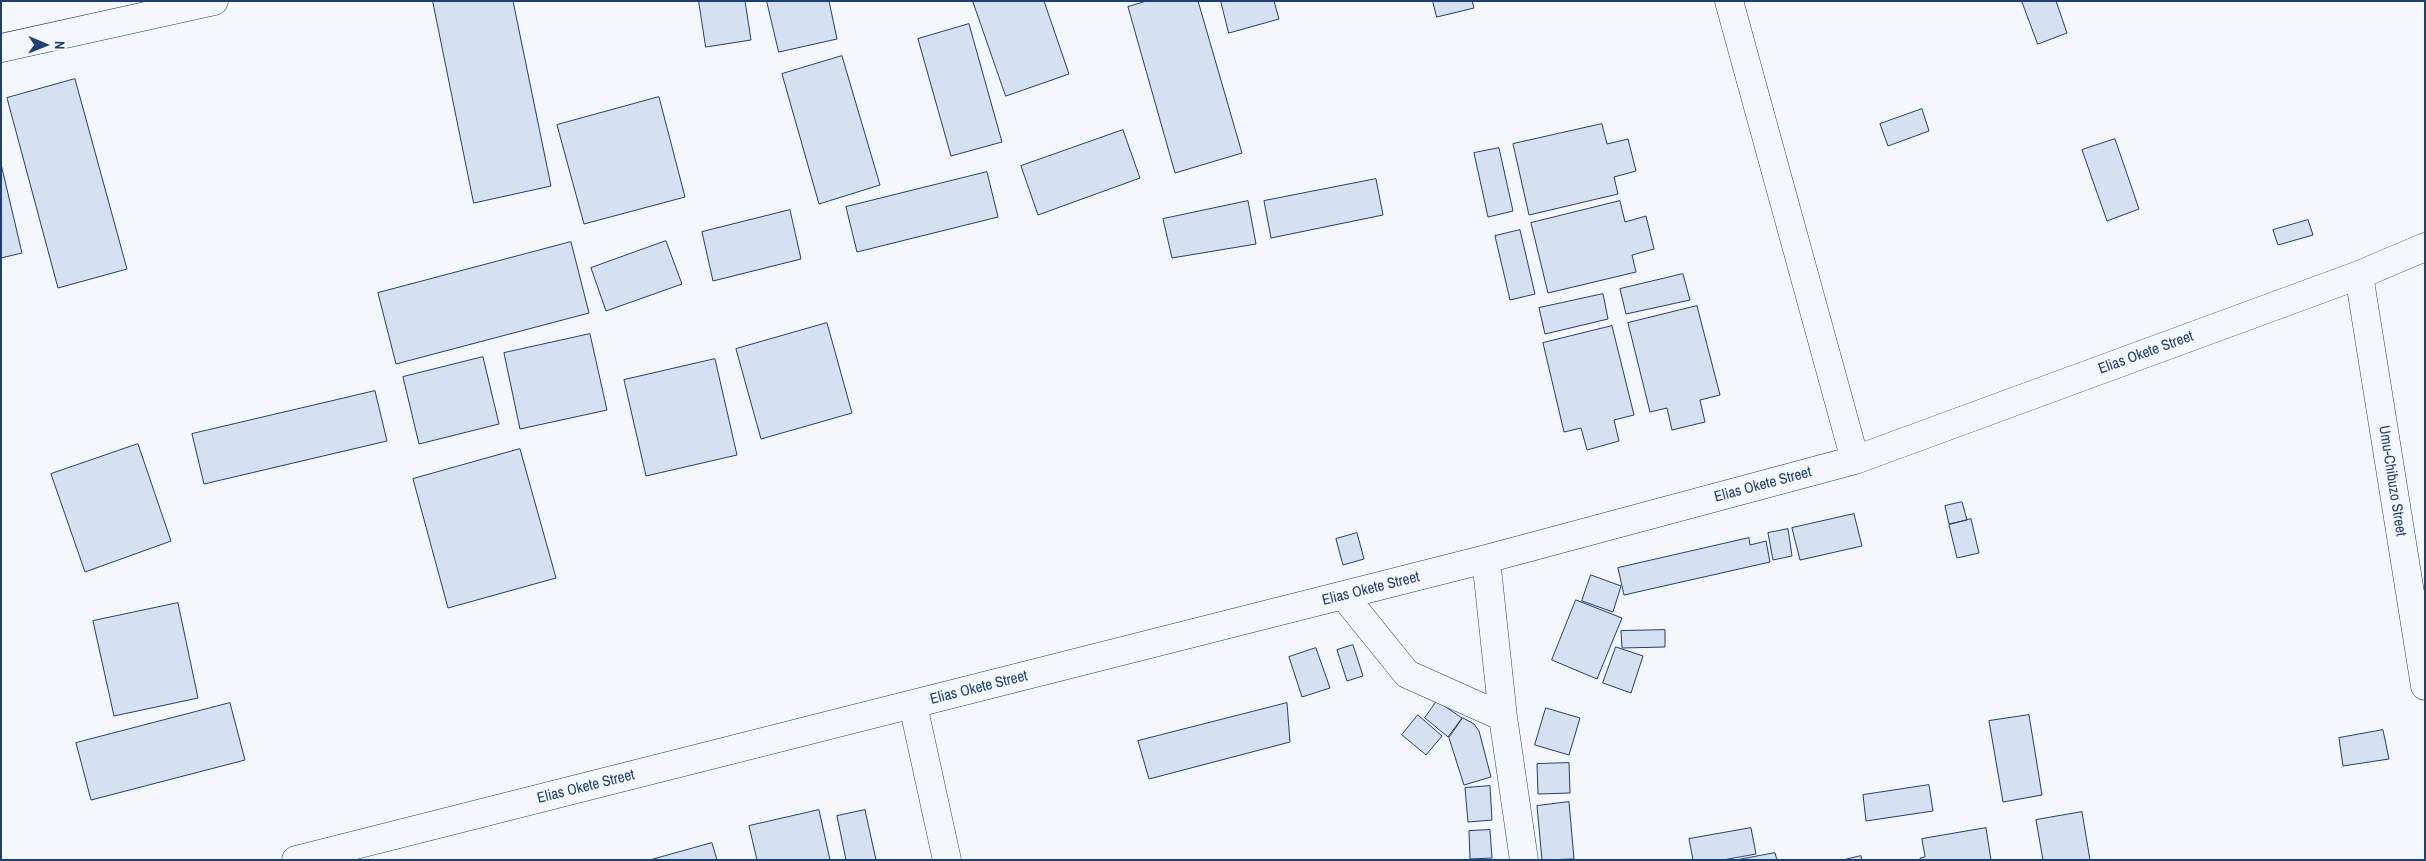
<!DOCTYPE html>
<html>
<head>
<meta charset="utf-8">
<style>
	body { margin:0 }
	#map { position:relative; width:2426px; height:861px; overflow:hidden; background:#f4f7fb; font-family:"Archivo Narrow",sans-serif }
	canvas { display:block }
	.frame { position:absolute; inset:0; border:2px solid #1d3f73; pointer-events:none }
	.north { position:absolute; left:20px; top:20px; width:50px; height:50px; -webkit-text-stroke:4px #f4f7fb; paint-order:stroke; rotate:91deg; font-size:14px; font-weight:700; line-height:20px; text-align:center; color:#1d3f73 }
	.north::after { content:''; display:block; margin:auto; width:18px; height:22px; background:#1d3f73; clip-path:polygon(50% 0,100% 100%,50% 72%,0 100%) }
</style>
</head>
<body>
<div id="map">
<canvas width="2426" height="861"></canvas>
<div class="frame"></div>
<div class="north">N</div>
</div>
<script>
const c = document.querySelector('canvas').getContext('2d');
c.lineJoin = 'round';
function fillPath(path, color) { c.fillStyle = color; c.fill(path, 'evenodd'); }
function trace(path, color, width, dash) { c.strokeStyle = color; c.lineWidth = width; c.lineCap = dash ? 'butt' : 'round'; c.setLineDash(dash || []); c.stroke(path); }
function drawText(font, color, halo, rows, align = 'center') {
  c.font = font + ' "Archivo Narrow",sans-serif'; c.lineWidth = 4; c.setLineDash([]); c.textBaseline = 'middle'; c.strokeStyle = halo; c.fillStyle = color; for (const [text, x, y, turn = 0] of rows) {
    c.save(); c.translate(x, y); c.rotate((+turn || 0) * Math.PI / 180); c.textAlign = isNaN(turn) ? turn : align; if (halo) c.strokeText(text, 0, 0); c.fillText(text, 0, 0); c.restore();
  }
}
const building = new Path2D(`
	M433,1h80l38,185 -77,17z
	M699,1h46l6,39 -45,7z
	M767,1h62l8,38 -58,13z
	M973,1h71l25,73 -63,22z
	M1147,1h51l44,152 -67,20 -47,-166z
	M1221,1h53l5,18 -50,14z
	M1433,1h39l2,7 -37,9z
	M2022,1h34l11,32 -29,11z
	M969,24l33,118 -51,14 -33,-117z
	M842,56l38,129 -61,19 -37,-130z
	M75,79l52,190 -69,19 -51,-190z
	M659,97l26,100 -101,27 -27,-99z
	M1922,109l7,22 -41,15 -8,-22z
	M1602,124l5,20 21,-5 8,32 -22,6 4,17 -89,21 -16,-71z
	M1123,130l17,48 -102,37 -17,-49z
	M2115,139l24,70 -32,12 -25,-71z
	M1499,148l14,63 -25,6 -14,-64z
	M1,164l21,89 -21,5z
	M987,172l11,45 -141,35 -11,-45z
	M1376,179l7,36 -112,23 -7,-37z
	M1248,201l8,43 -84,14 -9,-39z
	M1620,201l5,21 21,-6 8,33 -22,6 4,17 -88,21 -17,-70z
	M790,210l11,49 -88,22 -11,-49z
	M2308,220l5,15 -35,10 -5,-15z
	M1520,230l15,64 -25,6 -15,-64z
	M666,241l16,43 -76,27 -15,-43z
	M571,242l18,71 -193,51 -18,-71z
	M1683,274l7,26 -64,14 -6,-25z
	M1603,294l5,25 -63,15 -6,-26z
	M1697,306l23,89 -20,5 5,22 -33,8 -5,-22 -17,4 -22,-89z
	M827,323l25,90 -91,26 -25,-90z
	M1612,326l22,89 -20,5 5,21 -32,9 -6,-22 -17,4 -21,-89z
	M590,334l17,76 -87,19 -16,-76z
	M483,357l16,67 -80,20 -16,-67z
	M715,359l22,96 -91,21 -22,-96z
	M375,391l12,50 -183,43 -12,-50z
	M138,444l33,97 -86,31 -34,-98z
	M520,449l36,129 -108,30 -35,-129z
	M1962,502l5,18 -18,4 -4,-18z
	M1854,514l8,32 -62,14 -8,-32z
	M1971,519l8,34 -22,5 -8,-33z
	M1788,529l4,27 -19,4 -5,-27z
	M1357,533l7,26 -21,6 -7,-26z
	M1749,538l1,7 16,-4 4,21 -146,33 -6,-27z
	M1591,575l30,11 -8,26 -31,-11z
	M1576,600l46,18 -25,61 -45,-19z
	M178,603l20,95 -84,18 -21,-95z
	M1665,630v17l-43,1 -1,-17z
	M1353,645l10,31 -16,5 -10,-31z
	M1616,647l27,9 -12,37 -28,-10z
	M1316,648l14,40 -28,9 -13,-40z
	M1437,701l25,17 -14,19 -23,-19z
	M230,703l15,57 -154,40 -15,-57z
	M1287,703l3,39 -141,37 -11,-38z
	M1546,708l34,10 -11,37 -34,-10z
	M1418,715l24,21 -16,19 -24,-20z
	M2029,715l13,80 -39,7 -14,-81z
	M1463,718l11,6 5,7 12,46 -27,8 -15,-47z
	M2383,730l6,29 -46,7 -4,-28z
	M1569,763l1,30 -32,1 -1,-30z
	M1929,785l4,26 -67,10 -3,-26z
	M1490,786l2,34 -24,2 -3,-34z
	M1569,802l5,57 -32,1 -5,-54z
	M819,810l11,50h-73l-8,-34z
	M865,810l11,50h-30l-9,-44z
	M2082,812l8,48h-47l-7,-40z
	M1751,828l5,26 -33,6h-30l-4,-21z
	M1986,828l5,32h-71v-2l5,-1 -3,-18z
	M1490,830l2,28 -22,1 -1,-28z
	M712,843l5,17h-67z
	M1775,853l2,7h-41z
	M1861,856l1,4h-19z`);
fillPath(building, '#d5e0f0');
trace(building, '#1d3f73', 1);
const minor = new Path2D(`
	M1729,1l126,459
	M1,48l213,-47
	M2359,275l66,411
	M1486,559l17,158 21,143
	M1344,596l63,78 96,43
	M913,705l34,155
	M296,860l1190,-301 369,-99 504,-185 66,-28`);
trace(minor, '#1d3f73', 29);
trace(minor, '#f4f7fb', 28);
drawText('15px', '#1d3f73', '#f4f7fb', [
	["Elias Okete Street",2146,353,-20],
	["Umu-Chibuzo Street",2392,481,81],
	["Elias Okete Street",1763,485,-15],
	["Elias Okete Street",1371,589,-14],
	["Elias Okete Street",979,688,-14],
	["Elias Okete Street",586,787,-14]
]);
</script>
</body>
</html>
